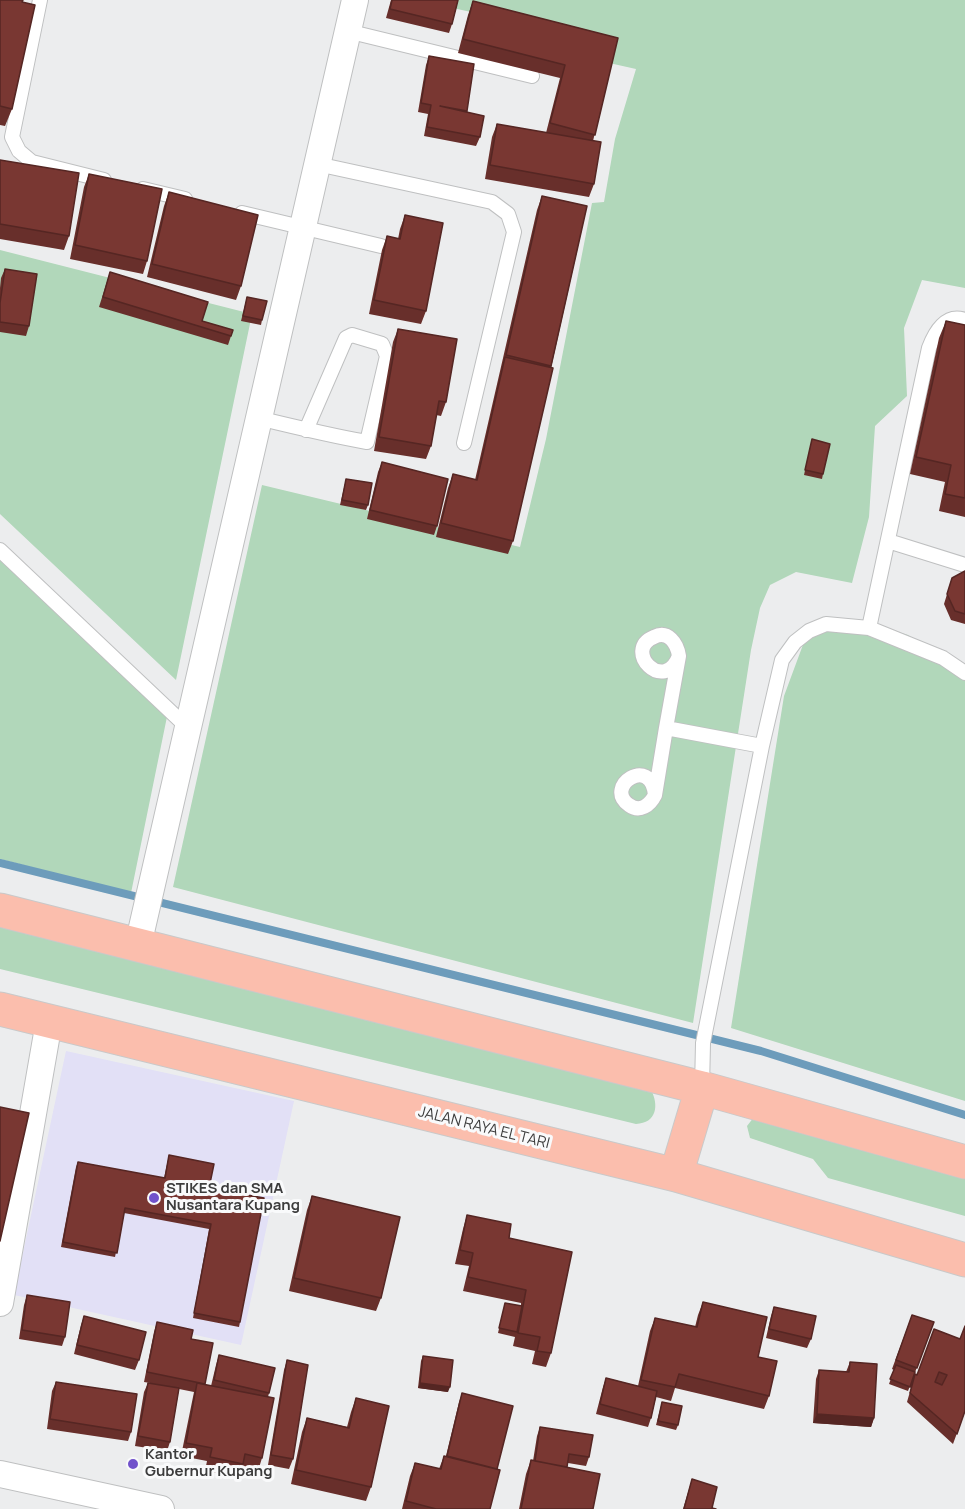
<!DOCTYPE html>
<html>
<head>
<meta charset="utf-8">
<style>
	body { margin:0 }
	canvas { display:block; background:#ecedee }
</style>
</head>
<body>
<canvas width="965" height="1509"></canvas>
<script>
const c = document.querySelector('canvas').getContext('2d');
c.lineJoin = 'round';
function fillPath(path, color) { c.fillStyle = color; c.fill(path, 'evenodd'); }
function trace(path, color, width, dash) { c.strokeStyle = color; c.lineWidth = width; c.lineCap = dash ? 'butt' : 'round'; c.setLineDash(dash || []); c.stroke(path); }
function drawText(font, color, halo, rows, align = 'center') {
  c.font = font + ' Manrope,sans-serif'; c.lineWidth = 6; c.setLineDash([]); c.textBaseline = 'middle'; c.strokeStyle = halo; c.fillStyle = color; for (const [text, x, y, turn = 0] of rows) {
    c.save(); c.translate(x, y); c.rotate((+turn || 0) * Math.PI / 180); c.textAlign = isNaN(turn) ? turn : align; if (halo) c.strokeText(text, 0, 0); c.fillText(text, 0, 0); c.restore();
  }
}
fillPath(new Path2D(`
	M66,1051l228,50 -53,244 -227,-50z`), '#e2e0f6');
fillPath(new Path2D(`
	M416,0h549v288l-43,-8 -18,48 3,68 -32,30 -6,91 -17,66 -56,-11 -26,13 -10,23 -9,42 -58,373 -520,-136 89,-402 258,62 26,-108 46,-236 12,-1 11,-63 21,-70 -112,-25 -53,-32z
	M0,250l252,64 -76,366 -176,-166z
	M0,546l170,156 -39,191 -131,-34z
	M867,623l41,12 44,31 13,14v421l-234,-73 53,-332 20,-54 30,-15z
	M0,922l651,168c8,15 6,33 -15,34l-636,-155z
	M754,1117l211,51v48l-137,-38 -15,-19 -63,-21 -3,-12z`), '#b1d7ba');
trace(new Path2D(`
	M0,863l761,188 204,64`), '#6d9cbb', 8);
const service = new Path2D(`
	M40,0l-28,137 7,14 13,11 72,18
	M347,31l185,45
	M317,164l175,38 16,12 6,18 -50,211
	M143,189l42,10
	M242,213l139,33
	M258,418c37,9 74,18 109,24l20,-86 -5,-12 -30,-9 -6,3 -40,92
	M888,541l77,24
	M0,550l188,178
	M869,628l60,-280c6,-16 17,-35 36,-28
	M666,728l13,-72c-2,-13 -11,-26 -25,-19 -32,13 10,58 25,19
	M655,795c-4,-41 -52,-8 -26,10 11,8 21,0 26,-10l11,-67 96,18
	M702,1088l1,-45 59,-297 20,-86 13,-18 14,-11 17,-7 43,4 74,30 22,15`);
const minor = new Path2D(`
	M138,945l217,-945
	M0,1303l49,-281
	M0,1474l161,35`);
const primary = new Path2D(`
	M0,910l702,178 263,74
	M0,1009l676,166 289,85
	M676,1175l26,-87`);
trace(service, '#bfc0c1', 16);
trace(minor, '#bfc0c1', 28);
trace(primary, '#c9c9c9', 35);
trace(service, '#fff', 14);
trace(minor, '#fff', 26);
trace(primary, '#fbbead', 33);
fillPath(new Path2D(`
	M0,0l12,109 -7,17 -5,-1z
	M391,0h67l-6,24 -3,9 -63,-15z
	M473,1l145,37 -25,103 1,43 -5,13 -104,-18 7,-42 5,-13 49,9 14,-55 -102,-25 10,-38z
	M429,56l38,55 13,26 -4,9 -52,-10 4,-22 -10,-2 8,-47z
	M0,160l69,76 -5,14 -64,-11z
	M89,174l58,87 -4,13 -73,-15 14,-72z
	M169,192l72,94 -5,14 -89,-23 17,-71z
	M542,196l45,10 -36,162 -38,173 -5,13 -72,-17 12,-49 5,-14 22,6 62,-270z
	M405,215l21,96 -5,13 -52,-10 13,-64 5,-14 11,3 2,-10z
	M5,269l24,57 -3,10 -26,-4v-44l1,-10z
	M110,272l92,49 31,9 -5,15 -129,-38z
	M247,297l15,23 -1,5 -20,-4z
	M946,321l19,4v192l-26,-6 6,-29 -35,-8 29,-136z
	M398,329l48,73 -5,14 -5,-1 -5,31 -5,13 -52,-8 19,-109z
	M812,439l11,35 -1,5 -18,-4z
	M382,462l55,64 -3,9 -67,-16 11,-47z
	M346,479l22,26 -2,5 -26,-5z
	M965,571v53l-14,-4 -7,-16 8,-26z
	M169,1155l40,33 31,134 -1,5 -46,-9 16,-89 -85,-16 -9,44 -54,-10 15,-80 2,-5 86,16z
	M312,1196l69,102 -5,13 -87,-20 18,-81z
	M467,1215l42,23 42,115 -5,14 -14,-3 3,-13 -22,-5 2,-9 -17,-4 7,-30 16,3v-3l-58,-12 6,-25 -14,-2 8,-35z
	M27,1295l38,42 -3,9 -43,-7 5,-34z
	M703,1302l55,55 11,39 -5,13 -89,-21 -4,13 -15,-4 -5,21 -3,9 -52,-13 7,-27 3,-9 32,8 12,-55 5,-13 40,9 3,-12z
	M774,1307l37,32 -4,9 -41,-10 5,-22z
	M912,1315l22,7 -26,69 -19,-7 5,-14 -2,-1z
	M84,1316l55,44 -4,10 -61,-16 7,-29z
	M157,1322l34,17 14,46 6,1 5,-21 3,-10 50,38 -1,4 -6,61 -4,13 -17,-3 -3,9 -33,-6 2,-10 -26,-5 13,-64 -15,-3 -9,53 -3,9 -32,-5 9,-54 4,-9h2l-6,-1 10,-50z
	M934,1329l31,82 -12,33 -46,-42 8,-28 2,1z
	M423,1356l25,36 -30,-4 3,-27z
	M287,1360l6,99 -4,10 -21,-4 16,-95z
	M850,1362l24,56 -3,9 -58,-4 3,-44 3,-9 27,2z
	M56,1382l75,50 -3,9 -81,-12 5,-38z
	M462,1393l36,76 -8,40h-88l8,-33 5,-13 24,6 5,-13h2l13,-54z
	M356,1398l15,89 -5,14 -75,-17 11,-52 5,-14 40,9 4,-15z
	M662,1402l16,23 -2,5 -20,-5z
	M540,1427l49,30 -3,9 -18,-3 -1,4 26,42h-74l7,-35 5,-14 2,1 4,-25z
	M692,1479l20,29 4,1h-33z`), '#682f2b');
fillPath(new Path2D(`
	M420,1383l30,4 -2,5 -30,-4z
	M817,1414l57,4 -3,9 -58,-4z`), '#552623');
const building = new Path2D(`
	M0,0h23l-1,2 13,3 -23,104 -12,-3z
	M392,0h66l-6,24 -62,-15z
	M473,1l145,37 -23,97 -45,-12 15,-58 -102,-26z
	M429,56l45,8 -7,47 -27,-5 44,10 -4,21 -53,-10 4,-22 -10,-2z
	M497,124l104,18 -7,42 -104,-19z
	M0,160l79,13 -10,63 -69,-12z
	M89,174l73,15 -15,72 -72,-16z
	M169,192l89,23 -17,71 -89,-22z
	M542,196l45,10 -36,160 -45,-11z
	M405,215l38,8 -17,88 -52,-11 13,-64 13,3z
	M5,269l32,5 -8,52 -29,-4v-19z
	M110,272l98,30 -6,19 31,9 -2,6 -128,-39z
	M247,297l20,4 -5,19 -19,-4z
	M946,321l19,4v173l-20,-4 6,-29 -35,-8z
	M398,329l59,10 -11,63 -7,-1 -8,45 -52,-9z
	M505,357l48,11 -40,173 -72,-18 12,-49 24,6z
	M812,439l18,5 -7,30 -18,-4z
	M382,462l66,17 -11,47 -67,-16z
	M346,479l26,4 -4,22 -26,-5z
	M965,571v43l-10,-3 -8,-17 5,-16z
	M0,1107l29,6 -29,128z
	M169,1155l45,9 -5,24 55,10 -24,124 -46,-9 17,-89 -86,-16 -8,45 -54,-11 15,-80 87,16z
	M312,1196l88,21 -19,81 -87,-20z
	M467,1215l44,9 -2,14 63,14 -21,101 -14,-2 3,-14 -22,-4 8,-43 -58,-13 5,-24 -13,-3z
	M27,1295l43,7 -5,35 -43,-7z
	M703,1302l64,15 -9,40 19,4 -8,35 -90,-22 -4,13 -34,-7 14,-62 42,9z
	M505,1303l17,3 -5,26 -18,-4z
	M774,1307l42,9 -5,23 -42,-10z
	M912,1315l22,7 -17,46 -21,-8z
	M84,1316l62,16 -7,28 -62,-15z
	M157,1322l36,8 -2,9 22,4 -8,41 -58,-12z
	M965,1326v85l-8,23 -47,-41 5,-19 2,1 17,-46 26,10zM939,1372l8,3 -5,10 -7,-3z
	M219,1355l56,13 -6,25 -55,-13z
	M423,1356l30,4 -3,27 -30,-4z
	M287,1360l21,5 -15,94 -22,-4z
	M850,1362l27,2 -3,54 -57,-4 2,-44 30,2z
	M896,1365l19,7 -5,15 -20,-8z
	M606,1378l51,13 -6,27 -51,-14z
	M56,1382l81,12 -6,38 -81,-13z
	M148,1383l31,5 -9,54 -32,-6z
	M197,1383l77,15 -12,60 -17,-4 -2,10 -33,-7 2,-9 -26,-5z
	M462,1393l51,13 -16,63 -50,-13z
	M356,1398l33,8 -18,81 -75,-17 11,-52 42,10z
	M662,1402l20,4 -4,19 -20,-4z
	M540,1427l53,8 -4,22 -20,-3 -2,13 -32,-6z
	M444,1456l56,14 -10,39h-54l-30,-8 9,-38 26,6z
	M531,1460l69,14 -7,35h-72z
	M692,1479l25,8 -5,21 4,1h-32z`);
fillPath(building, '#793732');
trace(building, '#552623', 1.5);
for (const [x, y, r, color] of [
	[154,1198,6,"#7152cb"],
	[133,1464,6,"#7152cb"]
]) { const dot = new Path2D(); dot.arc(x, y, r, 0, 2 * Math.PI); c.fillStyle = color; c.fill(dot); trace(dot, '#f9fafb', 2); }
drawText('15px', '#3d3d3d', '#f9fafb', [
	["JALAN RAYA EL TARI",484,1128,14]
]);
drawText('bold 15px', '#3d3d3d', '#f9fafb', [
	["STIKES dan SMA",166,1189],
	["Nusantara Kupang",166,1206],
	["Kantor",145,1455],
	["Gubernur Kupang",145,1472]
], 'left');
</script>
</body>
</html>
